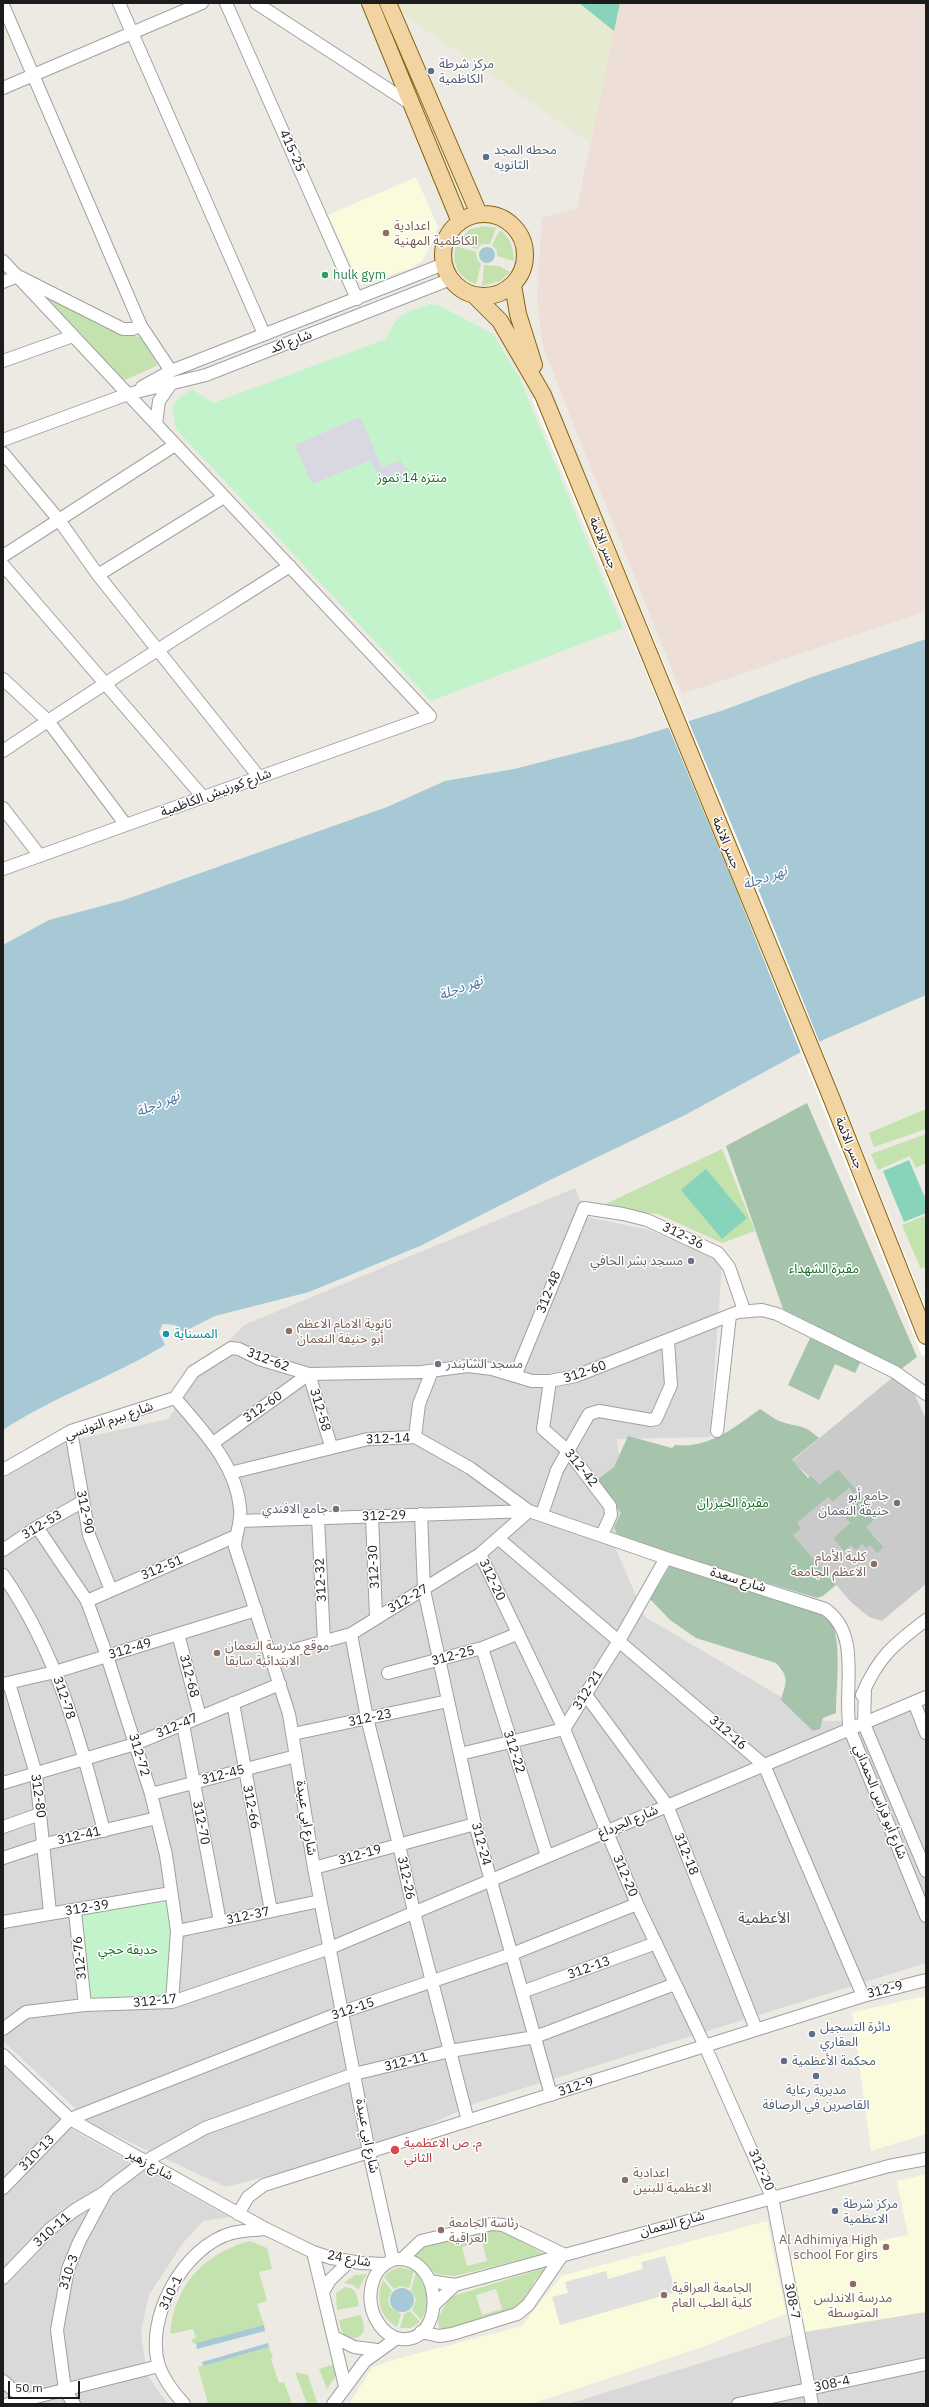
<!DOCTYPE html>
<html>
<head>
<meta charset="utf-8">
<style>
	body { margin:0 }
	#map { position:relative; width:929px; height:2407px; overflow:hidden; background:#eceae3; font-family:"IBM Plex Sans",sans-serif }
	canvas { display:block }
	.frame { position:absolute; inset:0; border:4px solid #1c1c1c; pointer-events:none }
	.scale { position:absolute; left:8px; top:2381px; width:72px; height:18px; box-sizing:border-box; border:2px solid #1c1c1c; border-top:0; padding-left:5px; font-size:12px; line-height:14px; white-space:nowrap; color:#1c1c1c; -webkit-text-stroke:3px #fff; paint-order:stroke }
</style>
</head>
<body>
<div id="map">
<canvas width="929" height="2407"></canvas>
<div class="frame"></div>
<div class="scale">50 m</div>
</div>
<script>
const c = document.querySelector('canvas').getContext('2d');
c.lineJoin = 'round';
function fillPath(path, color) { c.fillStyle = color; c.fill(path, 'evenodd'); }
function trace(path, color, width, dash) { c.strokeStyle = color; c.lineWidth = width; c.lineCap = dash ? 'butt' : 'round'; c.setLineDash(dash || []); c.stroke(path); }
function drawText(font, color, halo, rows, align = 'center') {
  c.font = font + ' "IBM Plex Sans","Noto Sans Arabic",sans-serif'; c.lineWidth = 3; c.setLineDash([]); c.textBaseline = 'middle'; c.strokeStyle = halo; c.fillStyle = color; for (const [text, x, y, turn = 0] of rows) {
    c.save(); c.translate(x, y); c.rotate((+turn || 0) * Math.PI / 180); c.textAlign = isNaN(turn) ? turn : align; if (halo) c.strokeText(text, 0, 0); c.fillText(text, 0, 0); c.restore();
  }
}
fillPath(new Path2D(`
	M575,1188l12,29 62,13 73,31 -12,176 -93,2 8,71 -10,37 30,70 177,104 53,-1 51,-20v263l-450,140 -88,41 -162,43 -133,-62 -90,-84v-562l58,-36 107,-24 34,-50 42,-44z
	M3,2065l70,65 156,87 -26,4 -20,22 -34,52 -8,37 6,43 21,29h-165z
	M926,2311v93h-358l243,-75z`), '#dad9d9');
fillPath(new Path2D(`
	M416,177l22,50 -4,13 -12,21 -11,7 -50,17 -33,-70z
	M926,1996v138l-55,17 -19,-139z
	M926,2174v138l-128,21 -14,-74 124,-24 -11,-54z
	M767,2221l19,93 -81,32 -174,58h-182l23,-36 17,-7 133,-35 39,-50z`), '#fafbdd');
fillPath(new Path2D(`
	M893,1377l19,12 14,30v165l-44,37 -13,-4 -18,-15 -58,-67 4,-12 31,-27 5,6 16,-14 9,10 -1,10 -9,8 -6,-7 -2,1 10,13 -17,15 18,7 19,-1 7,8 7,-6 -18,-19 12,-10 -40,-48 -19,17 -27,-25z`), '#cacaca');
fillPath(new Path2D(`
	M619,3h307v608l-244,83 -110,-273 -30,-78 -5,-46 5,-79 35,-10z`), '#edded7');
fillPath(new Path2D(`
	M579,3l35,28 -23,112 -203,-139z`), '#e6ead0');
fillPath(new Path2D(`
	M485,226l11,2 -6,16h-8l-5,5 -20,-7 13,-13z
	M500,230c11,9 13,17 14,31l-17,-5v-6l-5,-5z
	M456,246l20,6 1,7 4,5 -5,20c-17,-5 -25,-21 -20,-38z
	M484,265l15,1 11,6 -10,9 -18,5z
	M52,298l70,37 19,2 16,27 -1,2 -31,14 -2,-1 -73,-78z
	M926,1109v20l-52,18 -5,-14z
	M926,1134v29l-10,5 -6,-12 -32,14 -7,-16z
	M722,1149l33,82 -33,12 -64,-29 -61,-6z
	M926,1215v52l-5,2 -19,-44z
	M497,2227l47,27 -89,22 -19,-2 -22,-15 -2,-7 3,-4zM482,2242l5,19 -20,5 -5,-19z
	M250,2241l17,7 5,21 -13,3 8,29 -10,3 7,21 -71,19 -1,-5 4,-1 -3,-9 -23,5c4,-48 34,-81 80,-93z
	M399,2267l15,4 -5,17 -9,-2 -6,3 -10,-12 5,-5z
	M547,2267l-6,10 -5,2 -17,30 -76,21 -4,-2 -1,-10 12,-21zM496,2289l6,20 -20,6 -6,-20z
	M416,2273c12,13 15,32 5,47l-9,-10 4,-10 -5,-10z
	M367,2274l-9,16 -4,-5 -10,-2 11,-8z
	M383,2280l9,11 -4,8 2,8 11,7 -4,13c-17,-9 -22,-30 -14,-47z
	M345,2287c12,1 12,9 14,19l-22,4 -1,-17z
	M410,2311l10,11 -9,6h-11l4,-14z
	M361,2315c1,4 3,9 3,13 0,10 -14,14 -20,7 -3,-4 -4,-11 -5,-15z
	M269,2347l4,11 -2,1 8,24 5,-1 8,22h-84l-10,-37z
	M335,2364l3,9 -11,16 -8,-20z
	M295,2372l13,3 9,27 -1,2h-9z`), '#c4e2ad');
fillPath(new Path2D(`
	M807,1103l110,254 -16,12 -118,-60 -57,-163z
	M810,1338l51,23 -6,12 -20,-9 -16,36 -31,-15z
	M760,1409c7,4 15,11 22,13 18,6 20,1 37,16l-27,22 16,18 3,-2 8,9 19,-16 41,47 -13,11 18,20 -7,6 -7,-8 -4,3 -4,-4 -6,6 -5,-5 -7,6 -11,-13 17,-15 -10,-12 2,-2 6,7 8,-8 -4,-5 6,-5 -9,-10 -16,14 -5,-5 -31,26 4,5 -8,7 43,50 -13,11 -6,2 -148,-45 -52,-19 -3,-7 7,-14 -24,-33 17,-13 14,-31 44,12 3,-3c34,4 60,-18 85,-36z
	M670,1566l146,44c6,4 13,7 16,14 10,22 4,64 4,89l-13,5 -3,11 -7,2 -32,-31c5,-18 9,-22 -5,-37l-80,-25 -26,-18 -20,-21z`), '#a6c3ac');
fillPath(new Path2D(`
	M430,304l10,2 53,28 26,43 104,251 -192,73 -255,-272 -4,-22 8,-10 12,-8 21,14 173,-64c13,-27 17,-25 44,-35z
	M171,1893l1,109 -87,3 -9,-88 12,-9z`), '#c3f3ca');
fillPath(new Path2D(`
	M579,3h41l-6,28z
	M909,1160l17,40v13l-22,9 -21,-51z
	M706,1169l41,49 -25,21 -41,-49z`), '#88d4bb');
fillPath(new Path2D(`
	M665,2256l11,36 -116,33 -8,-28 16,-4 -3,-11 41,-11 2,8 35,-10 -2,-7z`), '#e0e0e0');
fillPath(new Path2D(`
	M360,417l22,50 19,-7 2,7h4l5,12 -3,5 -6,-1 -21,3 -11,-26 -59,24 -17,-39z`), '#d8d7e2');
fillPath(new Path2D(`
	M479 255a8 8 0 1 1 16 0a8 8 0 1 1-16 0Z
	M926,639v356l-101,44 -140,76 -133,64 -132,67 -111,46 -94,24 -32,16 -8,-7 -12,-1 -4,8 6,13c-52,32 -111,51 -162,85v-485l46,-25 75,-20 263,-93 58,-26 69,-12 121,-31 89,-28 88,-33z
	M390 2300a12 12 0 1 1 24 0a12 12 0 1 1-24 0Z
	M264,2325l1,6 -68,18 -1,-6z
	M268,2343l1,4 -66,19 -1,-4z`), '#a7c9d6');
fillPath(new Path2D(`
	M551,392l199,477 176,439v47l-4,1 -192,-481 -198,-476z`), '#fff');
const minor = new Path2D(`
	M119,3l145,331
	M226,3l131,296
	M256,3l155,101
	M3,5l138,321 30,45
	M3,88l199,-85
	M3,261l427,455 -427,153
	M3,282l15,-6 105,53h10l8,-3
	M3,361l70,-25
	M142,387l29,-16 273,-107
	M156,424l3,-23 11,-16
	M3,440l125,-46 78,-19 245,-96
	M3,453l56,67 39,55 161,202
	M3,556l172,-111
	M3,565l200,232
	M98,575l126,-78
	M3,679l45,42 78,104
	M3,751c94,-64 191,-124 287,-185
	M3,808l37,48
	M515,1376l69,-168 39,6 24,6 71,33 11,14 15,43
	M550,1381l-7,48 25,22 42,55 1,9 -9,20
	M175,1398c27,32 61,66 65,110 2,15 -5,26 -5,39l54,167 25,154 55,284 24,108
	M175,1398l18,-26 38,-24 8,1 20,10 50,15 22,72
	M71,1431l18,104 22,55
	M717,1431l13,-116
	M415,1437l4,-33 13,-33
	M213,1443l96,-69 113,-2 46,-6 24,3 40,12h18l26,-5 162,-64 24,-2 15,4 118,58 31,22
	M3,1470l68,-39 104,-33
	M230,1473l138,-34 47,-2 55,31 59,43
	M421,1514l3,76 51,234 76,271
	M542,1514l15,-44 32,-56 10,-3 52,9 5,-1 15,-34 -3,-44
	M372,1516l4,101
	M318,1518l6,124
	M240,1521l289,-10 137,47 159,51c38,26 17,82 25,121l76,186
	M37,1527l50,74 20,55 44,138 15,61 11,76 -5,71
	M499,1539l265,226 99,231
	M3,1550l34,-23 45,-25
	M480,1554l84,175 73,175 68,142 67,151 40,207
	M3,1575c53,75 78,167 101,256
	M87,1601l149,-65
	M178,1634l22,83
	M351,1634l16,84 32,127 15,67 54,209
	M482,1648l65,208
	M272,1656l79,-22 129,-80 49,-43
	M388,1673l94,-25 35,-14
	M9,1683l27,91 14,139
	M3,1684l52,-12 201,-62
	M865,1688l-1,36 62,147
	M586,1695l81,110 89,224
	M862,1695c16,-38 32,-51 64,-75
	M914,1702l12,31
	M233,1703l38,208
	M183,1724l37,198
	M293,1734l155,-33
	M460,1754l104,-25 56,-90 46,-81
	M3,1783l132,-39 145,-60
	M151,1794l145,-38
	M3,1827l37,-13
	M3,1858l42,-14 112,-26
	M314,1868l161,-44
	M75,1912l10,93
	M3,1922l168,-29
	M177,1931l143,-30
	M522,1992l134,-49
	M3,2029l23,-17 59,-7 87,-3 158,-54 596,-251
	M3,2055l67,64 196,110 47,23 18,6 30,5 24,1
	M3,2188l67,-69 272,-107 170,-58 125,-50
	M238,2214l10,-17 16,-12 599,-189 63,-16
	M313,2252l32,134
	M397,2259c47,-2 49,84 4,80 -10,-1 -19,-9 -24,-18 -13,-21 -7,-56 20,-62z
	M402,2259l19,-18 71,-17 11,1 60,29 -35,51 -11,9 -65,20 -13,2 -18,-4
	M3,2278l47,-49 25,-19 32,-19
	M430,2281l25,4 434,-119 37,-7
	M323,2292l7,-12 20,-19
	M434,2305l21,-20
	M334,2337l20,10 23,3
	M3,2381l22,19 -1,4
	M8,2404l151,-38
	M74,2404l-9,-14 -8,-60 11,-61 11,-27 28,-52 37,-28 61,-34 149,-54 96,-23 85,-14 140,-53
	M184,2404c-10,-11 -20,-24 -25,-38 -15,-48 25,-120 73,-133 11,-3 23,-3 34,-4
	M333,2404l32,-43 32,-23
	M738,2404l188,-40`);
const major = new Path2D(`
	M370,3l90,219
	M388,3l91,211
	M443 255a41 41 0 1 1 82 0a41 41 0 1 1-82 0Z
	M513,285l5,29 16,51
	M474,295l26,26 43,74 288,702 95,239`);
trace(minor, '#a0a0a0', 14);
trace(major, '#86650f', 18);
trace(minor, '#fff', 12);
trace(major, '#f2d4a2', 16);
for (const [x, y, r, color] of [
	[431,71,4,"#5c6f8a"],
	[486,157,4,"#5c6f8a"],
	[386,233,4,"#8d6e63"],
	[325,275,4,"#2e9e5b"],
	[691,1261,4,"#6b7280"],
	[289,1331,4,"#8d6e63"],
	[166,1334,4,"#0f9aa8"],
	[438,1364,4,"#6b7280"],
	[897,1503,4,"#6b7280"],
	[336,1509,4,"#6b7280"],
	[874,1564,4,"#8d6e63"],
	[217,1653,4,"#8d6e63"],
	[812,2034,4,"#5c6f8a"],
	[784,2061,4,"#5c6f8a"],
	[816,2076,4,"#5c6f8a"],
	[395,2150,5,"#e0444e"],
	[625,2180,4,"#8d6e63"],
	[835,2211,4,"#5c6f8a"],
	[441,2230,4,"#8d6e63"],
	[886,2247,4,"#8d6e63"],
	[853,2284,4,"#8d6e63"],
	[664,2295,4,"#8d6e63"]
]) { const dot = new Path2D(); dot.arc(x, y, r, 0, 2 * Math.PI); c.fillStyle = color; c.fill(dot); trace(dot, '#fff', 1.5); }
drawText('13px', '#4e5e75', '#fff', [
	["مركز شرطة",439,64],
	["الكاظمية",439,79],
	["محطه المجد",494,150],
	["الثانويه",494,165],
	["دائرة التسجيل",820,2027],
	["العقاري",820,2042],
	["محكمة الأعظمية",792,2061],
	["مديرية رعاية",816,2090,"center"],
	["القاصرين في الرصافة",816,2105,"center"],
	["مركز شرطة",843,2204],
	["الاعظمية",843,2219]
], 'left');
drawText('13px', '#1c1c1c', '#fff', [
	["415-25",292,151,66],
	["شارع اكد",291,342,-21],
	["جسر الائمة",603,543,68],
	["شارع كورنيش الكاظمية",216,793,-20],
	["جسر الائمة",726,843,68],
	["جسر الائمة",849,1143,68],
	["312-36",683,1236,26],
	["312-48",549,1292,-68],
	["312-62",268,1360,21],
	["312-60",585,1372,-19],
	["312-60",263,1407,-35],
	["312-58",320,1410,73],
	["شارع بيرم التونسي",109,1421,-19],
	["312-14",388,1439,-2],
	["312-42",581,1468,51],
	["312-90",85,1512,78],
	["312-29",384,1516,-2],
	["312-53",42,1525,-31],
	["312-30",374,1567,-93],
	["312-51",162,1568,-23],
	["312-32",321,1580,-93],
	["312-20",492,1580,65],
	["شارع سعدة",738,1580,17],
	["312-27",408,1599,-30],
	["312-49",130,1649,-17],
	["312-25",453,1656,-15],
	["312-68",189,1676,75],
	["312-21",588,1690,-58],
	["312-78",64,1698,71],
	["312-23",370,1718,-12],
	["312-47",177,1726,-23],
	["312-16",728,1733,41],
	["312-22",514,1752,72],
	["312-72",139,1755,73],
	["312-45",223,1775,-15],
	["312-80",38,1796,82],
	["شارع أبو فراس الحمداني",880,1802,68],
	["312-66",251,1807,79],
	["شارع ابي عبيدة",306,1818,81],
	["شارع الجرداغ",628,1822,-23],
	["312-70",201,1823,79],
	["312-41",79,1836,-13],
	["312-24",481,1844,75],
	["312-18",686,1854,68],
	["312-19",360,1855,-16],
	["312-20",625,1876,67],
	["312-26",406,1878,78],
	["312-39",87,1908,-9],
	["312-37",248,1916,-12],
	["312-76",80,1958,-96],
	["312-13",589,1968,-20],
	["312-9",885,1990,-14],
	["312-17",155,2001,-6],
	["312-15",353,2009,-19],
	["312-11",406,2062,-14],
	["312-9",576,2087,-18],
	["شارع ابي عبيدة",367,2136,79],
	["310-13",37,2153,-46],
	["شارع زهير",150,2165,29],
	["312-20",761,2170,66],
	["شارع النعمان",672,2224,-15],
	["310-11",52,2230,-42],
	["شارع 24",349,2259,10],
	["310-3",69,2272,-72],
	["310-1",171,2293,-64],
	["308-7",792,2301,79],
	["308-4",832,2384,-12]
]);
drawText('13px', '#785e54', '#fff', [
	["اعدادية",394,226],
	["الكاظمية المهنية",394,241],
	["ثانوية الامام الاعظم",297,1324],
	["أبو حنيفة النعمان",297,1339],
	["كلية الأمام",866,1557,"right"],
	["الاعظم الجامعة",866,1572,"right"],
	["موقع مدرسة النعمان",225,1646],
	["الابتدائية سابقا",225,1661],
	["اعدادية",633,2173],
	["الاعظمية للبنين",633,2188],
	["رئاسة الجامعة",449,2223],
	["العراقية",449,2238],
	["Al Adhimiya High",878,2240,"right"],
	["school For girs",878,2255,"right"],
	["الجامعة العراقية",672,2288],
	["كلية الطب العام",672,2303],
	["مدرسة الاندلس",853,2298,"center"],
	["المتوسطة",853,2313,"center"]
], 'left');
drawText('13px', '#27864d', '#fff', [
	["hulk gym",333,275]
], 'left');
drawText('13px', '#166e22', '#fff', [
	["منتزه 14 تموز",412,478],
	["مقبرة الشهداء",824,1269],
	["مقبرة الخيزران",733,1503],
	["حديقة حجي",128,1950]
]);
drawText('13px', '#5b616d', '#fff', [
	["مسجد بشر الحافي",683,1261],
	["مسجد الشابندر",446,1364,"left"],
	["جامع أبو",889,1496],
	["حنيفة النعمان",889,1511],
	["جامع الافندي",328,1509]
], 'right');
drawText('13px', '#0d838f', '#fff', [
	["المسناية",174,1334]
], 'left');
drawText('13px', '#be3a42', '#fff', [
	["م. ص الاعظمية",404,2143],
	["الثاني",404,2158]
], 'left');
drawText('italic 14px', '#5376a2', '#fff', [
	["نهر دجلة",765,878,-19],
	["نهر دجلة",461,988,-21],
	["نهر دجلة",158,1104,-23]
]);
drawText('15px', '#4f4f4f', '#fff', [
	["الأعظمية",764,1919]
]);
</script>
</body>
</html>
